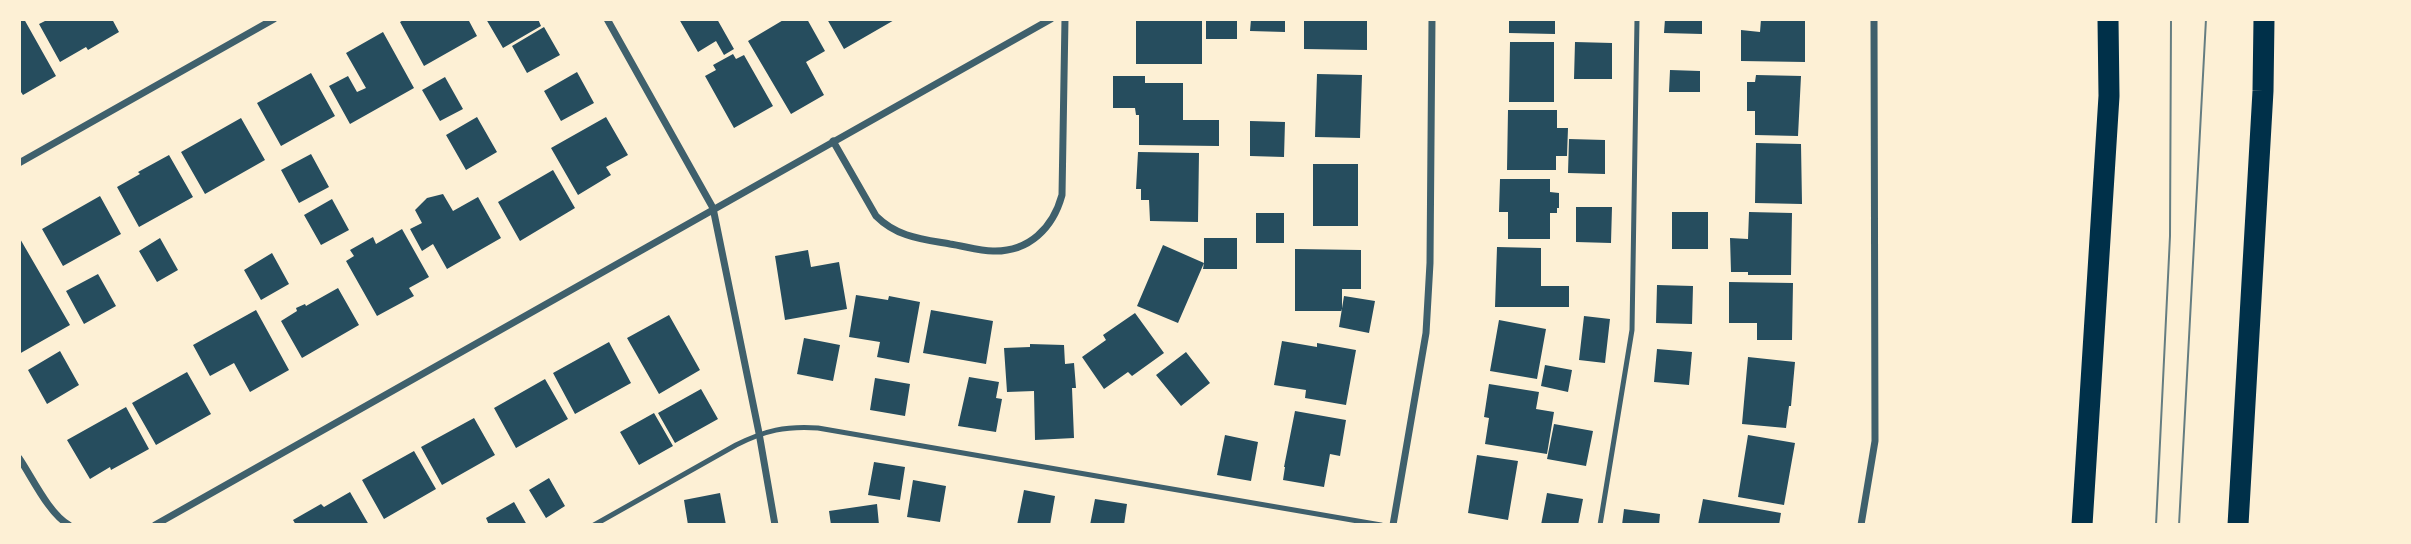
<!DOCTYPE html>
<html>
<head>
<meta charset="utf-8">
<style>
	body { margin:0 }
	#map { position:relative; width:2411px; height:544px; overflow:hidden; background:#fdf0d5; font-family:"Open Sans",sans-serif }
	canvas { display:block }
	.frame { position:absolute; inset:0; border:21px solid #fdf0d5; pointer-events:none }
</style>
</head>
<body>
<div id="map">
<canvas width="2411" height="544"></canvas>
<div class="frame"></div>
</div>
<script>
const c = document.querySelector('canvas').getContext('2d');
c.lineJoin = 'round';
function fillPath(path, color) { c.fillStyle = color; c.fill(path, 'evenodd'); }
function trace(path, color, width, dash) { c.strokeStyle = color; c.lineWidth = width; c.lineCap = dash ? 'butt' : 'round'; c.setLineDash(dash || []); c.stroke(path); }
fillPath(new Path2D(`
	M19,19h5l32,57 -33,19 -4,-6z
	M49,19h63l7,13 -31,18 -2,-3 -26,15 -21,-38z
	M405,19h63l9,17 -53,30 -24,-44z
	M486,19h52l3,7 -38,22z
	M679,19h38l17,30 -10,6 -8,-14 -18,11z
	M785,19h22l18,32 -19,11 18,33 -33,19 -43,-73z
	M827,19h69l-52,30z
	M1206,19h31v20h-31z
	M1251,19h34v13l-35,-1z
	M1304,19h63v31l-63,-1z
	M1509,19h46v15l-46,-1z
	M1665,19h37v15l-38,-1z
	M1761,19h44v43l-64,-1v-31l19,2z
	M1136,20h66v44h-66z
	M544,27l16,28 -33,18 -15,-27z
	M383,32l31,56 -64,36 -21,-38 19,-10 9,16 9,-4 -20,-35z
	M1510,42h44v60h-45z
	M1575,42l37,1v36h-38z
	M733,54l3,5 8,-4 29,51 -39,22 -29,-52 11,-6 -3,-5z
	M1670,70l30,1v21h-31z
	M577,72l17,31 -33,18 -17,-30z
	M311,73l24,43 -54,30 -24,-43z
	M1317,74l45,1 -2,63 -45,-1z
	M1756,75l45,1 -3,60 -43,-1v-24h-8v-29h8z
	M1113,76h32v7h38v37h36v26l-80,-1v-30h-3l-1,-7h-22z
	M445,77l18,32 -23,12 -18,-31z
	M1508,110h49v18h11l-1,28h-11v14h-49z
	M477,117l20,35 -31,18 -20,-35z
	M606,117l22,38 -22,12 5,8 -33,20 -27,-47z
	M241,118l24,42 -60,34 -24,-42z
	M1250,121l35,1 -1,35 -34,-1z
	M1569,139l36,1v34l-37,-1z
	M1756,143l45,1 1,60 -47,-1z
	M1138,152l61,1 -1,69 -48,-1 -1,-21h-8v-11h-5z
	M311,154l18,33 -30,16 -18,-33z
	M169,155l24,42 -54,30 -22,-40 23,-13 -2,-2z
	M1313,164h45v62h-45z
	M553,170l22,38 -55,33 -22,-39z
	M1500,179h50v13l9,1v15h-2v5h-7v26h-42v-27h-9z
	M443,194l10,17 25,-14 23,41 -54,31 -14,-25 -11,7 -12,-22 12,-6 -7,-13 12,-12z
	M100,196l21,38 -58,32 -21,-37z
	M332,199l17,31 -28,15 -17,-30z
	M1576,207h36l-1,36 -35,-1z
	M1672,212h36v37h-36z
	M1749,212l43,1 -1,62h-43v-3h-17l-1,-34 18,1z
	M1256,213h28v30h-28z
	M402,229l27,48 -20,11 5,8 -37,20 -31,-55 8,-5 -4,-6 23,-13 3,7z
	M19,237l51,88 -51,29z
	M160,238l18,32 -21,12 -18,-31z
	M1204,238h33v31h-34l1,-6 -26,60 -41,-17 26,-61 41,18z
	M1497,247l44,1v38h28v21h-74z
	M1295,249l66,1v39h-19v22h-47z
	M808,250l3,17 28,-5 8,47 -62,11 -10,-64z
	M272,253l17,31 -28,16 -17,-30z
	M98,274l18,32 -32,18 -18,-33z
	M1729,282l64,1 -1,57h-35v-17h-28z
	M1657,285l36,1 -1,38 -36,-1z
	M338,288l21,37 -57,33 -21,-37 16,-10 -1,-3 9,-4 1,2z
	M856,295l32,5 1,-4 31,6 -11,61 -32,-6 3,-15 -31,-5z
	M1344,296l31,5 -6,32 -30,-6z
	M256,310l33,60 -39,22 -16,-29 -24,13 -17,-31z
	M931,310l62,11 -7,43 -63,-11z
	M1135,313l29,40 -32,23 -4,-4 -24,17 -22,-32 24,-17 -3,-5z
	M669,315l31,55 -41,24 -32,-56z
	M1584,316l26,3 -5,44 -26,-3z
	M1499,320l47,9 -9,50 -47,-8z
	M804,338l36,7 -7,36 -36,-7z
	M1282,341l35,6v-4l39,7 -10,55 -41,-7 1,-8 -32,-5z
	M609,342l22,41 -56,31 -22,-41z
	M1030,344l34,1 1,19 9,-1 2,25h-4l2,50 -39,2 -1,-49 -27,1 -3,-44 26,-1z
	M1657,349l35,3 -3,33 -35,-3z
	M60,351l19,34 -32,19 -19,-34z
	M1186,352l24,31 -29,23 -25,-31z
	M1748,357l47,5 -4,44h-2l-3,22 -44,-4z
	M1545,365l27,5 -4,22 -27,-6z
	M187,372l24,42 -55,31 -24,-42z
	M969,377l30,5 -3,16 6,1 -6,33 -38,-6z
	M875,378l35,6 -5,32 -35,-6z
	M545,379l23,40 -52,29 -22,-40z
	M1489,384l50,8 -3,17 18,3 -7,42 -62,-10 4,-26 -5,-1z
	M701,389l17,30 -43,24 -17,-30z
	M126,407l23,42 -38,21 -1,-3 -20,12 -23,-39z
	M1295,411l51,9 -6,36 -10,-2 -6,33 -41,-7 2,-13h-1z
	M654,413l19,33 -34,19 -19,-33z
	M474,418l21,37 -53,30 -21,-38z
	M1554,424l39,7 -7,35 -39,-7z
	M1225,435l33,7 -7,39 -34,-6z
	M1748,435l47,8 -11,62 -46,-8z
	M414,451l22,38 -52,30 -22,-39z
	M1477,455l41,6 -10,59 -40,-7z
	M874,462l31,5 -5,33 -32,-5z
	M549,478l16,28 -19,12 -17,-28z
	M913,480l33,6 -6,36 -33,-5z
	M1024,490l31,6 -5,29h-33z
	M350,492l19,33h-73l-3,-5 28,-16 3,3z
	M720,493l6,32h-38l-4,-25z
	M1547,493l36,6 -5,26h-37z
	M1095,499l32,5 -3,21h-34z
	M1703,499l78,14 -2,12h-81z
	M514,502l13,23h-38l-3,-7z
	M877,504l2,21h-48l-2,-14z
	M1624,509l36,5 -1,11h-37z`), '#264d5e');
trace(new Path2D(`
	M594,525l142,-80c30,-15 49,-19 82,-17l563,97
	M1600,525l32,-195 5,-311`), '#3f606c', 5);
trace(new Path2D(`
	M607,19l106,189 46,225 16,92
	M833,141l43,75c21,21 45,23 74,28 14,2 29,7 43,7 36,1 60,-23 69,-56l3,-176
	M19,163l255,-144
	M19,458c13,19 30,56 50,67
	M155,525l896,-506
	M1393,525l33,-192 4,-70 2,-244
	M1861,525l14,-84 -1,-422`), '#3f606c', 7);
trace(new Path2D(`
	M2082,525l27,-429 -1,-77
	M2238,525l25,-434 1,-72`), '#003049', 21);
trace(new Path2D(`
	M2156,525l14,-289 1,-217
	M2179,525l27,-506`), '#657d81', 2);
</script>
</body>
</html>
